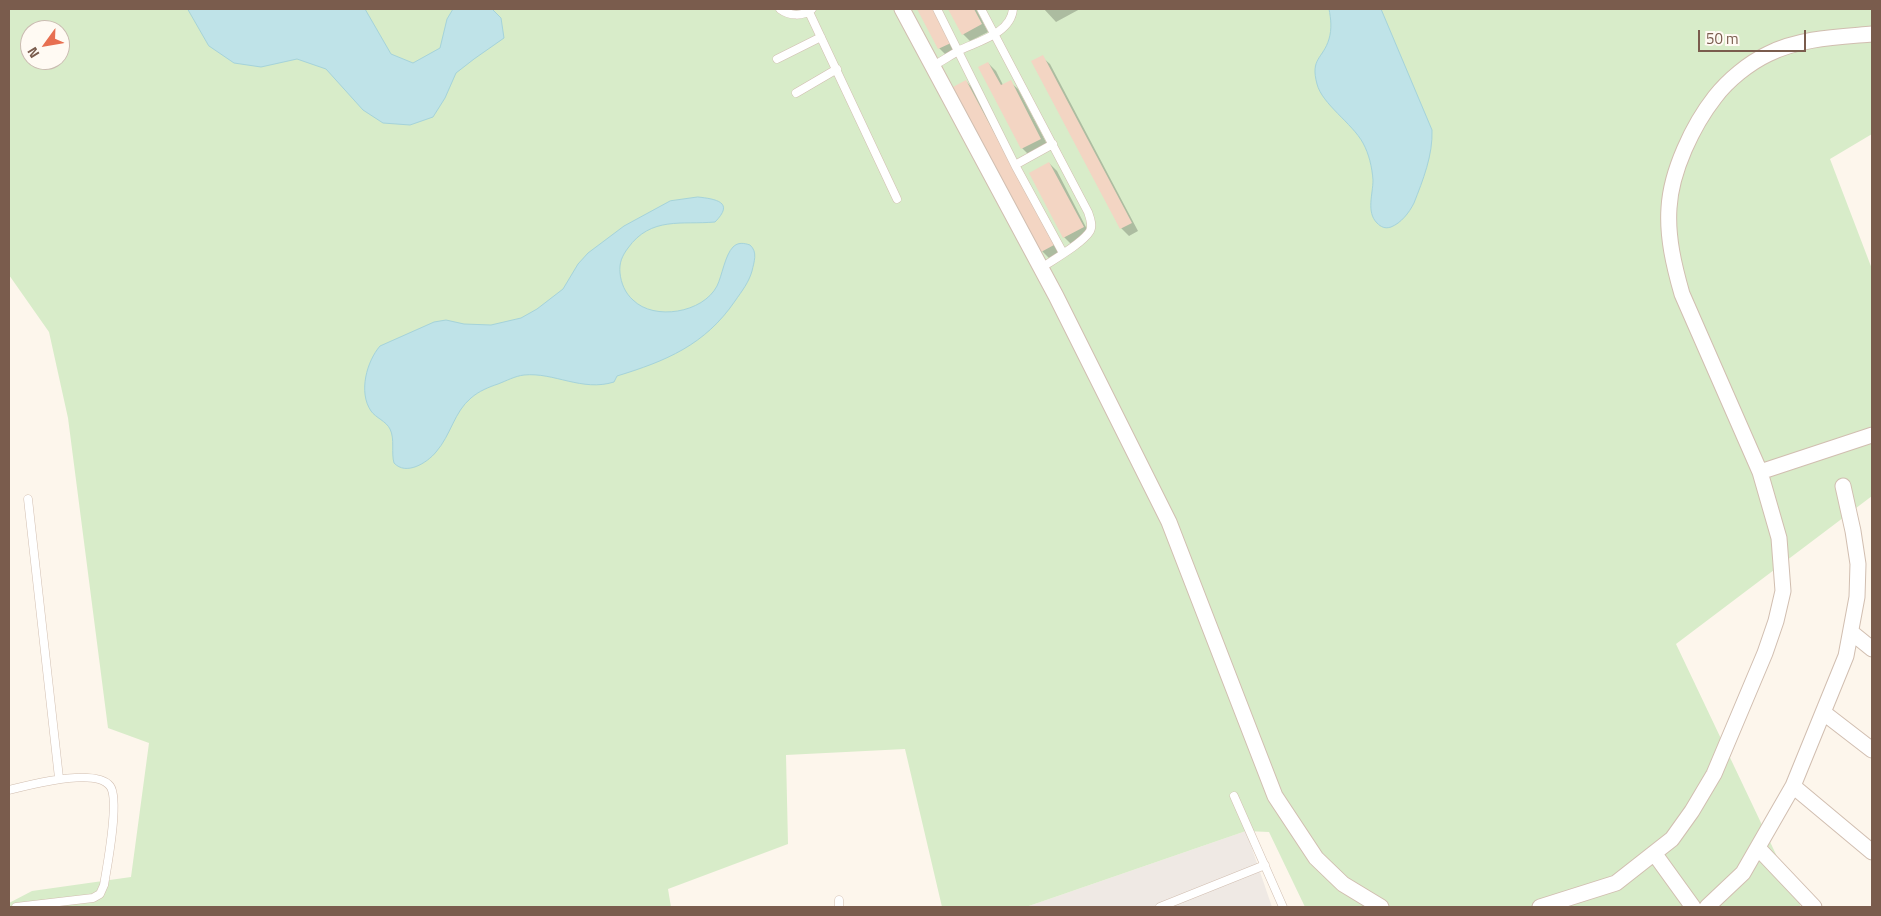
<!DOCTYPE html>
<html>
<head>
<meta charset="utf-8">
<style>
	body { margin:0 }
	#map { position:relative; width:1881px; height:916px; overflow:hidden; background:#fdf6ec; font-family:"Titillium Web",sans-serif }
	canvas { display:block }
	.frame { position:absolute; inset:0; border:10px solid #7a5c4d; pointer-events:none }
	.north { position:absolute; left:20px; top:20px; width:50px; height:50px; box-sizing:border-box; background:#fffaf3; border:1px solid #cabbb1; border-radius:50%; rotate:238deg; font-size:14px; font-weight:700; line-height:20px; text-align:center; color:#7a5c4d }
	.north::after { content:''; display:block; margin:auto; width:18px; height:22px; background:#e76f51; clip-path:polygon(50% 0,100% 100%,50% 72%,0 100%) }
	.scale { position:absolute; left:1698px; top:30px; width:108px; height:22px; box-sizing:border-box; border:2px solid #7a5c4d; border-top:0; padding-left:6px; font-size:15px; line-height:18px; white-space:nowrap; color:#7a5c4d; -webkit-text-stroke:4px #fffaf3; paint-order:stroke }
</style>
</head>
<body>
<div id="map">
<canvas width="1881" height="916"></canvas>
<div class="frame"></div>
<div class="north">N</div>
<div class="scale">50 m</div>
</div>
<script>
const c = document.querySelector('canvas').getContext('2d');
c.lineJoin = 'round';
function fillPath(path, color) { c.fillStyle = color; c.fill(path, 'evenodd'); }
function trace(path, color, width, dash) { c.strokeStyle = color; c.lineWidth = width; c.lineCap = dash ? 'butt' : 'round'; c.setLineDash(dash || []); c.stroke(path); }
fillPath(new Path2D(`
	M1246,831l26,76h-246z`), '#efe9e4');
fillPath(new Path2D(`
	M9,9h1863v125l-42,25 42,110v227l-196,148 125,263h-496l-36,-75 -23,-1 -220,76h-84l-37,-158 -119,6 2,89 -120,45 3,18h-662v-4l23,-12 99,-14 18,-134 -41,-15 -40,-310 -19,-86 -40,-57zM30,30h30v30h-30z`), '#d8ecc9');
const water = new Path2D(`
	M188,9h177l26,45 22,9 27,-15 7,-29 6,-10h39l9,9 3,20 -30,21 -18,14 -11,25 -12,19 -23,8 -27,-2 -20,-13 -37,-41 -29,-10 -36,8 -27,-4 -25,-17z
	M1329,9h52l51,121c1,25 -9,50 -18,73 -5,10 -13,20 -23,24 -6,2 -10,0 -14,-4 -11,-11 -4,-29 -4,-43 -1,-13 -4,-26 -10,-37 -11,-20 -41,-39 -46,-59 -7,-26 6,-25 12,-45 3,-10 2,-20 0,-30z
	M698,197c18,2 37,5 17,25 -33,3 -64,-6 -87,26 -6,8 -9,15 -8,25 1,10 5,20 13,27 21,21 70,13 84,-14 5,-10 8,-31 16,-39 5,-5 11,-4 17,-2 8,7 4,17 2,26 -3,11 -10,20 -17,30 -30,44 -69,60 -118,75l-3,6c-32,10 -60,-10 -90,-7 -9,1 -18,6 -26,9 -9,3 -19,7 -27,14 -17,14 -20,37 -35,54 -9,11 -30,24 -42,11 -3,-10 1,-24 -4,-34 -4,-8 -14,-11 -19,-18 -13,-19 -4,-50 9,-65l54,-24 12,-2 18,4 27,1 30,-7 16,-9 26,-20 15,-25 10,-11 36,-27 46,-25z`);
fillPath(water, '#bfe3e8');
trace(water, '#a5d3da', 1);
fillPath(new Path2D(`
	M918,9h17l22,41 -10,6 -8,-8z
	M949,9h27l12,23 -18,9 -7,-7z
	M1044,9h36l-24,13z
	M1042,57l8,7 88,167 -9,5 -8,-8z
	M988,63l8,8 7,14 7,-3 8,7 30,57 -18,10 -8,-8 -42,-80z
	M966,81l7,8 87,163 -11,6 -7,-7z
	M1049,163l8,8 33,64 -18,10 -8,-8z`), '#0003');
fillPath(new Path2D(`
	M917,9h16l18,34 -13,6z
	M948,9h26l8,15 -20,11z
	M1043,55l89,168 -12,6 -89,-168z
	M988,62l13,23 10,-5 30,59 -20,10 -43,-82z
	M966,80l88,165 -13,7 -88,-165z
	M1049,162l35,65 -21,11 -34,-65z`), '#f3d5c3');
const lane = new Path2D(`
	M780,9c9,7 23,8 32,0
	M937,9l78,156 48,88
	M981,9l107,203c2,6 5,13 2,19 -7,12 -37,29 -49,37
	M809,12l88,187
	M777,59l44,-22
	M933,66c9,-5 18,-11 27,-16 19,-9 51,-17 53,-41
	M796,93l41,-24
	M1015,165l38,-21
	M28,499l31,279
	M9,790c19,-5 87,-23 101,-4 10,13 -3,81 -6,99l-4,9 -7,4 -77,9
	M1234,796l49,111
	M839,900v7
	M1160,907l105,-42`);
const street = new Path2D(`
	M902,9l154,287 113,226 106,274 41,62 27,26 38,23
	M1760,472l112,-37
	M1851,632l21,17
	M1824,713l48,37
	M1793,786l79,66
	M1758,848l56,59
	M1654,853l39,54
	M1540,907l76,-24 56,-44 20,-28 22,-37 51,-121 11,-32 7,-30 -4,-53 -19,-66 -78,-178c-8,-28 -15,-57 -13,-86 2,-37 24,-83 46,-111 13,-17 34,-34 53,-43 32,-16 70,-17 104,-20
	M1707,907l36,-34 50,-87 53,-130 11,-59 1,-33 -5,-33 -10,-45`);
trace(lane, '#d1beb0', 9);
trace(street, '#d1beb0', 17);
trace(lane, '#fff', 8);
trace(street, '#fff', 15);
</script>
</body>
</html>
